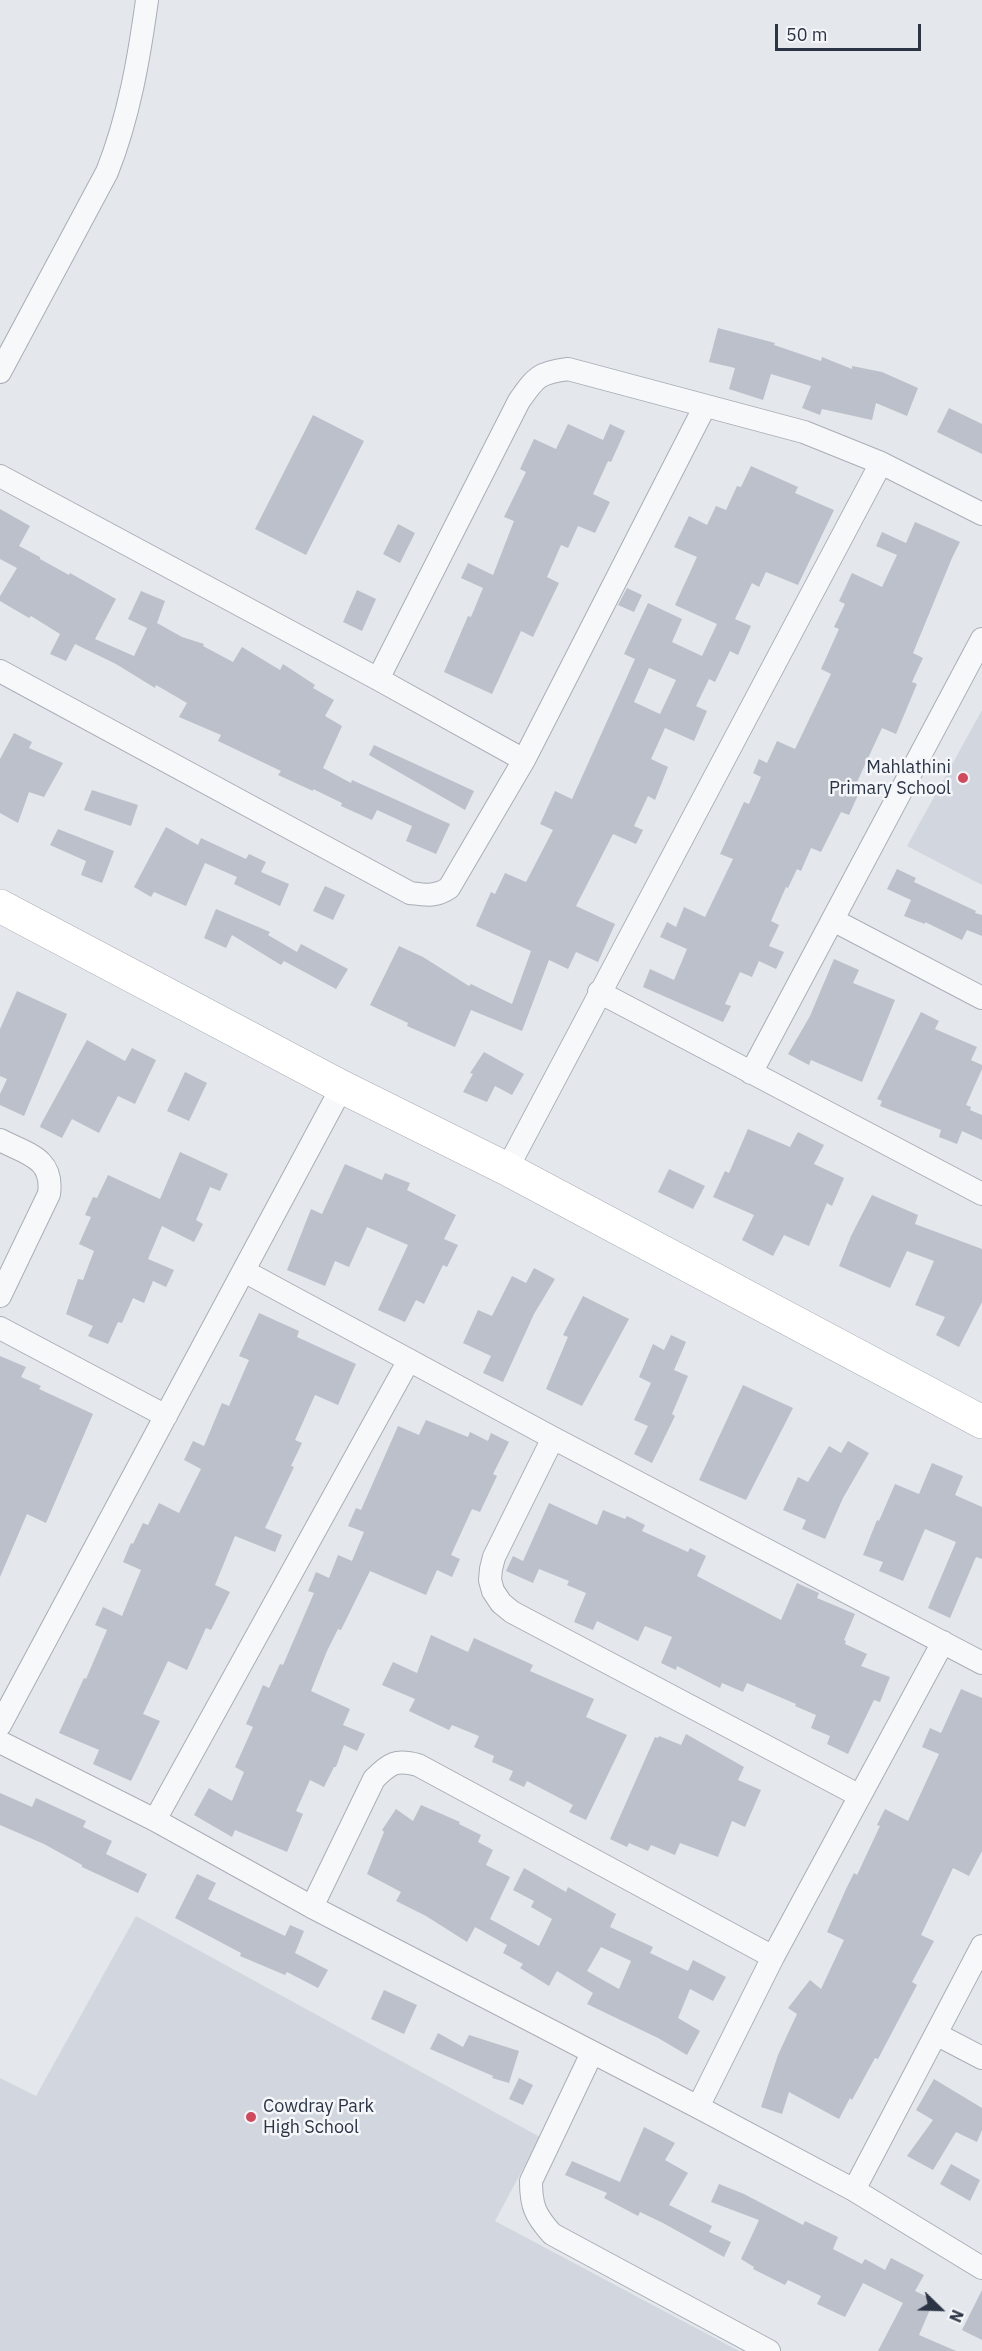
<!DOCTYPE html>
<html>
<head>
<meta charset="utf-8">
<style>
	body { margin:0 }
	#map { position:relative; width:982px; height:2351px; overflow:hidden; background:#e4e7ec; font-family:"IBM Plex Sans",sans-serif }
	canvas { display:block }
	.north { position:absolute; left:910px; top:2279px; width:60px; height:60px; -webkit-text-stroke:4px #f4f6f9; paint-order:stroke; rotate:113deg; font-size:16px; font-weight:700; line-height:24px; text-align:center; color:#2b3445 }
	.north::after { content:''; display:block; margin:auto; width:21px; height:27px; background:#2b3445; clip-path:polygon(50% 0,100% 100%,50% 72%,0 100%) }
	.scale { position:absolute; left:775px; top:24px; width:146px; height:27px; box-sizing:border-box; border:3px solid #2b3445; border-top:0; padding-left:8px; font-size:18px; line-height:21px; white-space:nowrap; color:#2b3445; -webkit-text-stroke:4px #f4f6f9; paint-order:stroke }
</style>
</head>
<body>
<div id="map">
<canvas width="982" height="2351"></canvas>
<div class="north">N</div>
<div class="scale">50 m</div>
</div>
<script>
const c = document.querySelector('canvas').getContext('2d');
c.lineJoin = 'round';
function fillPath(path, color) { c.fillStyle = color; c.fill(path, 'evenodd'); }
function trace(path, color, width, dash) { c.strokeStyle = color; c.lineWidth = width; c.lineCap = dash ? 'butt' : 'round'; c.setLineDash(dash || []); c.stroke(path); }
function drawText(font, color, halo, rows, align = 'center') {
  c.font = font + ' "IBM Plex Sans",sans-serif'; c.lineWidth = 5; c.setLineDash([]); c.textBaseline = 'middle'; c.strokeStyle = halo; c.fillStyle = color; for (const [text, x, y, turn = 0] of rows) {
    c.save(); c.translate(x, y); c.rotate((+turn || 0) * Math.PI / 180); c.textAlign = isNaN(turn) ? turn : align; if (halo) c.strokeText(text, 0, 0); c.fillText(text, 0, 0); c.restore();
  }
}
fillPath(new Path2D(`
	M982,710v175l-75,-39z
	M136,1916l404,221 -45,84 244,130h-739v-273l36,18z`), '#d2d6de');
fillPath(new Path2D(`
	M718,328l57,15 -1,2 47,16 1,-4 30,12v-3l30,6 36,16 -11,28 -31,-13 -4,17 -50,-11 -2,6 -18,-7 9,-22 -40,-12 -8,26 -34,-11 6,-21 -26,-6z
	M949,408l33,16v30l-45,-22z
	M313,415l51,26 -58,114 -51,-26z
	M568,424l35,16 7,-16 15,7 -14,31 -3,-1 -15,33 17,8 -15,31 -17,-7 -10,22 -7,-3 -14,32 12,6 -15,31 -11,23 -12,-6 -29,63 -48,-22 24,-56 3,1 12,-29 -22,-10 7,-15 25,12 21,-54 -10,-4 22,-45 -6,-3 14,-30 22,10z
	M751,466l47,21 -3,6 39,17 -36,75 -32,-13 -7,15 -7,-4 -17,36 16,7 -13,29 -8,-4 -15,31 -6,-3 -13,27 11,5 -13,30 -29,-13 -14,31 17,8 -13,33 -7,-4 -14,30 9,4 -7,14 -23,-10 -37,72 39,18 -17,38 -22,-10 -8,17 -19,-9 -27,71 -51,-21 -16,37 -48,-21 1,-3 -38,-18 29,-59 24,11 46,29 2,-2 41,20 19,-53 -55,-25 15,-34 4,2 10,-21 21,9 27,-52 -13,-6 15,-33 17,8 63,-140 -11,-5 24,-51 34,16 -10,23 30,14 15,-32 -42,-19 22,-48 -23,-10 15,-31 18,9 9,-19 10,4 11,-24 4,1zM649,668l27,12 -16,34 -26,-12z
	M0,509l30,17 -11,20 21,11v2l29,16 1,-2 46,26 -21,40 39,17 13,-28 -19,-9 13,-28 24,10 -8,22 25,14 22,7 -1,2 30,16 9,-15 38,23 3,-6 32,21 -2,3 21,12 -9,16 17,10 -19,42 28,15 1,-3 98,44 -14,30 -30,-13 6,-15 -35,-16 -5,10 -31,-14 1,-3 -29,-14v2l-35,-16 3,-4 -63,-30 3,-6 -42,-18 8,-14 -31,-18 -1,3 -39,-24 -41,-20 -9,17 -16,-7 10,-20 -29,-18 -2,2 -29,-17v-5l17,-28 -17,-9z
	M915,522l45,20 -8,16 -39,95 10,5 -11,24 5,2 -21,50 -14,-6 -25,54 6,2 -14,31 -8,-3 -20,40 -10,-4 -10,23 -4,-2 -9,19 -2,-1 -15,34 8,4 -10,21 15,6 -8,17 -17,-8 -7,16 -12,-5 -15,32 6,2 -8,16 -80,-35 7,-18 24,11 13,-31 -27,-12 7,-15 9,5 8,-20 21,10 28,-58 -13,-5 24,-52 5,2 12,-27 -8,-4 6,-14 8,4 10,-22 18,8 36,-75 -10,-5 18,-40 -5,-2 11,-23 -6,-3 13,-28 30,14 15,-32 -21,-9 6,-14 24,11z
	M398,524l17,9 -15,30 -17,-9z
	M627,588l15,7 -8,17 -16,-7z
	M357,590l19,9 -14,32 -19,-9z
	M14,733l18,9 -3,6 34,15 -19,34 -15,-5 -11,31 -18,-10v-54z
	M374,745l100,46 -9,19 -96,-55z
	M92,790l46,15 -7,21 -47,-16z
	M166,827l32,18 3,-7 45,21 3,-5 17,8 -5,10 28,12 -9,22 -46,-22 3,-7 -32,-14 -19,43 -32,-14 -3,5 -17,-10z
	M58,829l56,22 -12,32 -21,-8 5,-14 -36,-16z
	M897,869l19,9 -2,4 62,29 -1,2 7,2v21l-15,-6 -5,10 -37,-18v2l-21,-8 7,-16 -24,-11z
	M325,886l20,9 -12,25 -20,-9z
	M216,909l54,23 -2,3 29,17 4,-8 47,25 -12,20 -52,-28 -3,4 -49,-30 -6,13 -22,-10z
	M834,959l25,11 -6,13 42,17 -33,82 -51,-22 -2,5 -21,-11 22,-38z
	M17,991l50,23 -43,102 -24,-11v-11l7,-15 -7,-3v-47z
	M921,1012l18,9 -4,8 42,18 -6,13 11,5v4l-16,36 5,2 -1,3 12,5v25l-20,-9 -5,13 -18,-7 2,-7 -61,-24 2,-5 -5,-2z
	M87,1040l38,21 7,-13 24,12 -21,44 -17,-8 -19,37 -27,-14 -10,19 -22,-11 1,-3z
	M484,1052l40,22 -12,21 -17,-9 -8,16 -24,-10 10,-18 -3,-1z
	M185,1072l22,11 -18,38 -22,-10z
	M748,1129l42,18 8,-15 26,13 -10,19 30,14 -12,28 -5,-3 -18,43 -25,-11 -11,21 -31,-16 12,-25 -41,-18 12,-26 4,2z
	M180,1152l48,22 -8,17 -10,-4 -14,33 7,4 -9,18 -32,-16 -14,33 26,11 -8,17 -13,-6 -9,22 -11,-5 -11,25 -4,-1 -10,22 -20,-8 5,-10 -27,-12 12,-35 5,1 11,-29 -15,-7 12,-27 -6,-2 8,-18 4,1 11,-23 52,24z
	M345,1164l37,16 3,-7 25,10 -3,7 49,25 -12,24 14,6 -11,22 -4,-2 -19,39 -8,-4 -11,22 -27,-12 30,-65 -41,-18 -18,40 -14,-6 -10,25 -38,-16 24,-61 11,5z
	M669,1169l36,17 -12,23 -35,-17z
	M872,1195l46,20 -3,9 67,25v53l-23,45 -23,-12 9,-18 -30,-12 19,-44 -27,-10 -17,37 -51,-22 12,-30z
	M534,1268l21,11 -21,35 -31,68 -20,-9 8,-17 -28,-13 15,-33 14,6 20,-40 14,7z
	M583,1296l46,23 -47,87 -36,-17 22,-52 -5,-2z
	M259,1313l40,18 -2,6 59,27 -18,41 -23,-10 -20,45 7,3 -11,23 3,1 -29,61 17,7 -7,17 -40,-16 -20,49 15,7 -19,38 -5,-2 -19,42 -19,-9 -25,53 17,7 -29,60 -38,-17 6,-14 -40,-17 25,-55 2,1 21,-49 -12,-5 8,-18 19,9 19,-46 -18,-8 8,-19 2,1 10,-21 5,2 11,-22 20,10 22,-44 -17,-9 9,-19 11,5 18,-43 7,3 20,-46 -10,-4z
	M671,1335l15,7 -12,28 14,6 -16,38 3,2 -23,47 -18,-9 14,-28 -14,-6 17,-37 -12,-6 14,-33 11,6z
	M0,1356l26,11 -5,10 20,9 -2,3 54,25 -47,109 -19,-9 -27,63z
	M743,1385l50,23 -47,92 -47,-20z
	M426,1420l42,17 2,-5 18,9 3,-8 18,9 -16,32 4,2 -17,36 -8,-3 -21,46 9,4 -8,18 -15,-7 -11,25 -56,-24 -29,59 -3,-1 -11,22 -16,40 39,18 -7,16 22,9 -8,17 -13,-6 -8,22h-2l-10,20 -14,-7 -14,31 7,3 -16,38 -52,-22 -3,7 -38,-22 15,-27 23,13 12,-29 -9,-5 18,-40 -7,-3 17,-39 6,3 11,-24 3,1 31,-72 -6,-2 8,-19 13,6 9,-23 14,6 12,-29 -16,-6 8,-18 5,2 37,-84 21,9z
	M848,1441l21,12 -26,45 -18,41 -23,-10 4,-9 -23,-10 15,-33 10,5 21,-36 12,7z
	M932,1463l31,13 -8,19 27,12v52l-6,-2 -26,61 -22,-10 28,-66 -31,-13 -22,52 -24,-10 4,-9 -20,-7 14,-35 2,1 16,-37 24,10z
	M549,1503l48,22 6,-15 22,9 2,-3 18,9 -3,6 46,21 2,-4 16,8 -9,20 84,44 16,-37 22,10 -2,5 38,16 -11,26 2,1 -1,3 22,10 -6,12 29,11 -10,25 -6,-2 -26,54 -21,-10 3,-8 -19,-8 5,-13 -21,-9 1,-2 -49,-21 -4,9 -21,-9 -2,5 -43,-22 -1,4 -15,-7 11,-26 -27,-11 -7,15 -41,-20 -4,9 -19,-8 12,-29 -19,-8 2,-4 -30,-12 -6,14 -27,-12 7,-15 10,5z
	M431,1635l37,17 6,-14 59,27 -3,6 64,28 -8,18 41,18 -41,85 -17,-8 4,-7 -46,-24 -3,6 -15,-7 4,-9 -21,-9 2,-6 -20,-9 5,-11 -27,-11 -3,5 -40,-19 6,-12 -33,-14 11,-23 24,11z
	M961,1689l21,9v153l-13,25 -16,-8 -32,67 13,6 -22,41 5,3 -39,74 -3,-1 -23,42 -2,-2 -11,21 -50,-27 -7,22 -21,-7 17,-52 19,-41 -9,-6 22,-28 11,9 23,-49 -17,-8 19,-43 8,-16 3,2 23,-49 -3,-1 8,-16 23,12 31,-67 -17,-7 8,-19 11,5z
	M686,1734l58,33 -6,13 23,10 -16,37 -13,-6 -14,36 -38,-14 -5,12 -24,-10 -3,6 -19,-8 -2,4 -17,-8 45,-102 3,1 1,-2 22,9z
	M0,1793l32,14 4,-9 50,23 -3,6 29,14 -6,13 41,20 -9,19 -56,-26v-2l-38,-21 -44,-19z
	M421,1805l39,17 -1,2 22,11 -3,7 15,8 -7,15 24,12 -20,42 49,27 13,-27 -21,-12 3,-6 -21,-11 11,-22 42,24 2,-5 48,27 -6,13 43,20 -3,6 38,18 5,-11 33,17 -13,24 -23,-12 -12,29 22,13 -13,24 -29,-17 -71,-34 6,-11 -36,-22 -8,15 -29,-18 3,-4 -20,-11 4,-8 -32,-18 -8,15 -41,-26 -30,-15 5,-9 -34,-18 17,-42 -2,-2 14,-21 17,12zM601,1947l30,14 -12,28 -32,-18z
	M197,1874l19,9 -8,16 77,37 5,-11 14,6 -9,22 33,17 -10,18 -31,-16 -2,3 -45,-19 1,-3 -66,-35z
	M384,1990l33,15 -13,29 -33,-15z
	M438,2033l25,14 6,-12 50,16 -10,32 -17,-5 1,-2 -63,-27z
	M519,2078l14,7 -10,20 -14,-6z
	M934,2079l48,29v22l-5,12 -21,-10 -23,38 -26,-14 26,-36 -17,-10z
	M644,2127l31,16 -10,17 23,13 -19,32 43,21 -3,6 22,10 -7,15 -61,-34 -23,-11 -2,4 -34,-18 3,-5 -42,-18 7,-14 48,21z
	M951,2164l29,16 -10,21 -30,-17z
	M719,2184l25,10 59,31 2,-4 33,16 -5,12 29,15 3,-5 20,11 6,-12 33,17 -9,16 19,9 -15,35 37,16h-78l25,-48 -40,-20 -18,34 -28,-13 4,-8 -33,-16 -3,5 -32,-16 1,-2 -13,-8 18,-39 -48,-18z
	M982,2290v50l-20,-10z`), '#bbc0ca');
const street = new Path2D(`
	M0,372l107,-200c22,-55 32,-114 40,-172
	M0,476l378,203 146,81
	M0,671l410,222c16,2 26,4 39,-5l75,-128 181,-354
	M378,679l141,-278c17,-24 19,-28 49,-32l236,63 77,31 101,51
	M833,920l149,78
	M599,992l383,202
	M751,1073l231,-434
	M0,1140c27,14 54,18 49,54l-49,102
	M507,1169l374,-706
	M244,1271l309,167 429,225
	M0,1328l166,88
	M553,1438l-59,119 -3,12 -1,11 3,11 8,12 11,9 348,184
	M0,1725l342,-638
	M0,1742l155,78 157,87 386,200 156,83 128,78
	M155,1820l254,-460
	M312,1907l62,-128c16,-16 22,-20 44,-14l355,192
	M936,2034l46,24
	M592,2053l-61,128c0,25 4,34 21,53l217,117
	M698,2107l75,-150 170,-315
	M854,2190l128,-244`);
const secondary = new Path2D(`
	M0,906l342,181 165,82 475,253`);
trace(street, '#a9aeb7', 24);
trace(secondary, '#a9aeb7', 34);
trace(street, '#f7f8fa', 22);
trace(secondary, '#fff', 33);
for (const [x, y, r, color] of [
	[963,778,6,"#d1495b"],
	[251,2117,6,"#d1495b"]
]) { const dot = new Path2D(); dot.arc(x, y, r, 0, 2 * Math.PI); c.fillStyle = color; c.fill(dot); trace(dot, '#f4f6f9', 2); }
drawText('18px', '#2b3445', '#f4f6f9', [
	["Mahlathini",951,768],
	["Primary School",951,789],
	["Cowdray Park",263,2107,"left"],
	["High School",263,2128,"left"]
], 'right');
</script>
</body>
</html>
